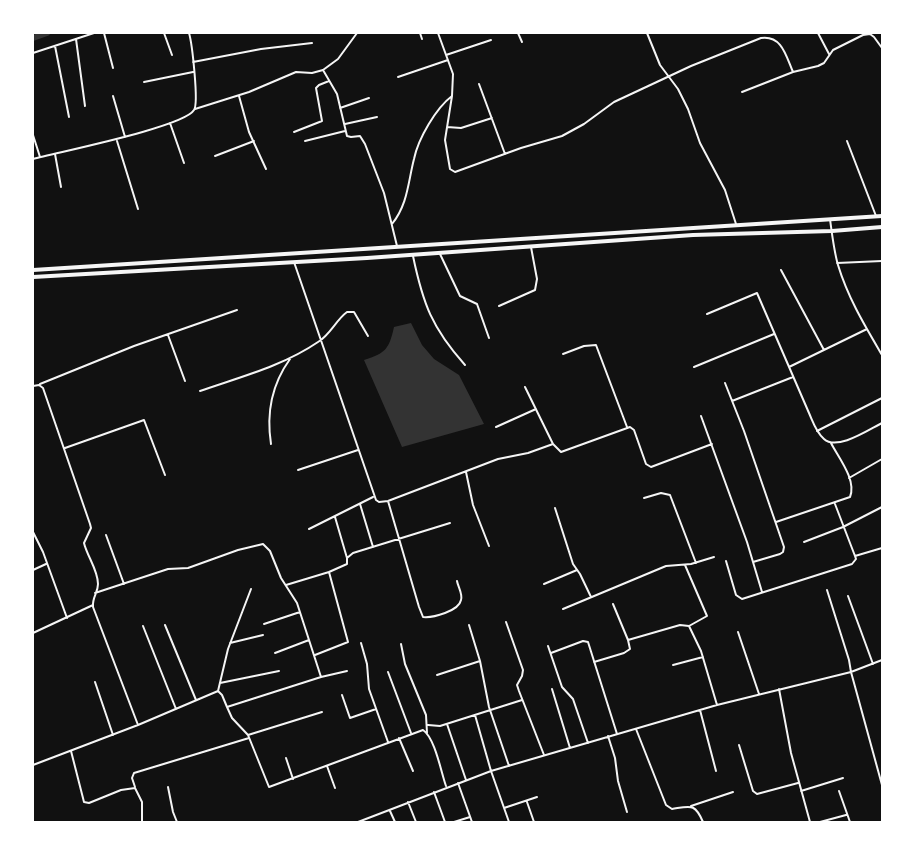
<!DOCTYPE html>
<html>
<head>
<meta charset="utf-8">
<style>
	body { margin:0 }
	#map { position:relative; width:915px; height:855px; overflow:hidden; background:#111; font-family:"Source Sans 3",sans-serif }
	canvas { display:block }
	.frame { position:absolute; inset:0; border:34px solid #fff; pointer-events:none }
</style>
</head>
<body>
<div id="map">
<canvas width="915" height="855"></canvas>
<div class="frame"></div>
</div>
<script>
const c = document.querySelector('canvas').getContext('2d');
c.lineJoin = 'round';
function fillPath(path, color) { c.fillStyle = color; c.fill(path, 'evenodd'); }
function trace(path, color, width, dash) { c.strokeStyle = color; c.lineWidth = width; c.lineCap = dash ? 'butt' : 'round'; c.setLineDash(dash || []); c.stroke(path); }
fillPath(new Path2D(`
	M411,323l11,22 12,14 25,16 25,49 -82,23 -38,-87c22,-7 25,-11 30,-33z`), '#333');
trace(new Path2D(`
	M33,38l14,-5`), '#333', 6);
trace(new Path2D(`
	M104,33l9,35
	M164,33l8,22
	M420,33l2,6
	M438,33l15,41 -1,22 -7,44 5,29 5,3 66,-24 41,-12 22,-12 30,-22 77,-36 70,-28c21,-3 25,18 32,34
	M518,33l4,9
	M647,33l13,32 18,24 10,20 12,34 25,47 11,34
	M818,33l11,21
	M76,39l9,67
	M55,46l14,71
	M33,53l61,-20
	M446,55l45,-15
	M193,62l68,-13 51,-6
	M323,70l14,24 10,42 4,1 9,-1 5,8 19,49 13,53
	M398,77l50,-17
	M144,82l49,-10
	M479,84l26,70
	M742,92l51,-20 25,-6 6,-3 9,-13 30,-15 7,-1 4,3 8,11
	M113,96l12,41
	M239,96l10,36 17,37
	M340,108l29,-10
	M195,109l54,-17 47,-20 16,1 11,-3 15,-11 19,-26
	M170,123l14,40
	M345,124l32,-7
	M447,127l14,1 31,-10
	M294,132l28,-11 -6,-33 3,-3 10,-4
	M33,135l7,22
	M117,141l21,68
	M305,141l40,-10
	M847,141l29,75
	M55,154l6,33
	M215,156l39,-15
	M33,159c25,-7 151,-32 161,-49 5,-7 -2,-67 -5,-77
	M830,219c2,15 4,32 8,46 10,33 27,61 44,90
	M392,224c16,-20 16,-42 22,-65 4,-20 22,-51 38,-63
	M440,254l20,42 17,8 12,34
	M413,256c10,48 19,72 52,109
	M294,262l82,238 3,2 9,-1 110,-42 30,-6 25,-9
	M837,263l45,-2
	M781,270l43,80
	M499,306l36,-16 2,-11 -6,-32
	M707,314l50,-21 52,120c4,9 7,19 15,26 13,12 44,-9 58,-16
	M168,335l17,46
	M563,354l21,-8 12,-1 31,82
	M694,367l80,-33
	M789,367l78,-38
	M725,383l19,48 40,116 -1,5 -3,2 -27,8
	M40,384l94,-38 103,-36
	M33,386l6,-1 4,3 47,136 1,4 -7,15c3,13 14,27 14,41 0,9 -6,13 -5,23l45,118
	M525,387l28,57 8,8 69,-25 4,3 12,34 5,3 61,-23
	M200,391c40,-14 83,-25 118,-49 12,-7 18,-22 29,-30h7l14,24
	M732,401l61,-24
	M701,416l46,126 15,50
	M496,427l40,-18
	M817,431l65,-33
	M271,444c-5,-32 1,-60 19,-85
	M65,448l79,-28 21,55
	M298,470l60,-20
	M466,472l7,33 16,41
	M849,478l33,-19
	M644,498l17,-5 9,2 26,68
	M388,501l31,106 4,10c10,1 36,-6 38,-17 2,-6 -3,-13 -4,-19
	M360,504l13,43
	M835,504l20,52 27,-8
	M555,508l18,56 7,10 11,23
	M335,517l12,41
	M776,522l74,-25c7,-17 -12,-40 -19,-54
	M309,529l64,-32
	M33,532l10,20 24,66
	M106,535l18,49
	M804,542l39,-15 39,-20
	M726,561l10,34 6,4 110,-35 4,-5 -1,-3
	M685,565l22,51 -18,10
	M33,570l13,-6
	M329,572l18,-8v-6l6,-5 97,-30
	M544,584l33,-14
	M286,585l43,-13 19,70 -33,13
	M827,590l22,70 2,12 31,113
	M848,596l25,68
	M563,609l103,-43 25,-2 23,-7
	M506,622l17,48 -1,6 -5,9 2,6 25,64
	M264,624l36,-12
	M165,625l31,75
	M469,625l11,36 9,46 20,59
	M143,626l33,83
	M738,632l21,62
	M33,633l60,-28
	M628,640l52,-15 9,1 12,25 16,54
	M230,643l33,-8
	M361,643l6,21 2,25 19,53
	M401,644l4,20 21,51 1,18
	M548,646l14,41 11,12 15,44
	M275,653l34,-13
	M551,653l32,-12 5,1 29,92
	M594,662l30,-9 6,-4 -2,-9 -15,-36
	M673,665l30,-8
	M388,672l23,61
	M437,675l43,-14
	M321,677l26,-6
	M95,682l18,53
	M220,683l59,-12
	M552,689l18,59
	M779,689l12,64 19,69
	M218,691l10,-42 23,-60
	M342,695l8,23 26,-9
	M227,707l5,11 16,17 21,52 154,-57c12,8 18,42 23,56
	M700,710l16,61
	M475,715l16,56 18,51
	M447,724l19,56
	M428,725l12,1 82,-26
	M636,729l30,76 6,4c19,-3 23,-6 31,13
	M248,735l74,-23
	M608,736l7,22 3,23 9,31
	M399,738l14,33
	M739,745l14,46 4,3 41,-11
	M71,751l13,51 5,1 32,-13 14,-2 7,14v20
	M286,758l7,21
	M33,765l105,-40 80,-34 4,4 5,12 94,-30 -24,-74 -16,-25 -11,-27 -7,-7 -25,6 -50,18 -20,1 -73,24
	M327,766l8,22
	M458,783l14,39
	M135,787l-3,-9 2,-5 115,-35
	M168,787l5,25 4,10
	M801,791l42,-13
	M839,791l11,31
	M434,792l11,30
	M408,802l8,20
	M527,802l7,20
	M691,806l42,-14
	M504,808l33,-11
	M390,811l5,11
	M358,822l133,-51 226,-66 134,-33 31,-12
	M454,822l16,-5
	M820,822l26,-7`), '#f5f5f5', 2);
trace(new Path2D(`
	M33,270l849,-54
	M33,277l334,-19 326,-23 139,-4 50,-4`), '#f5f5f5', 4);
</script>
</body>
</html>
